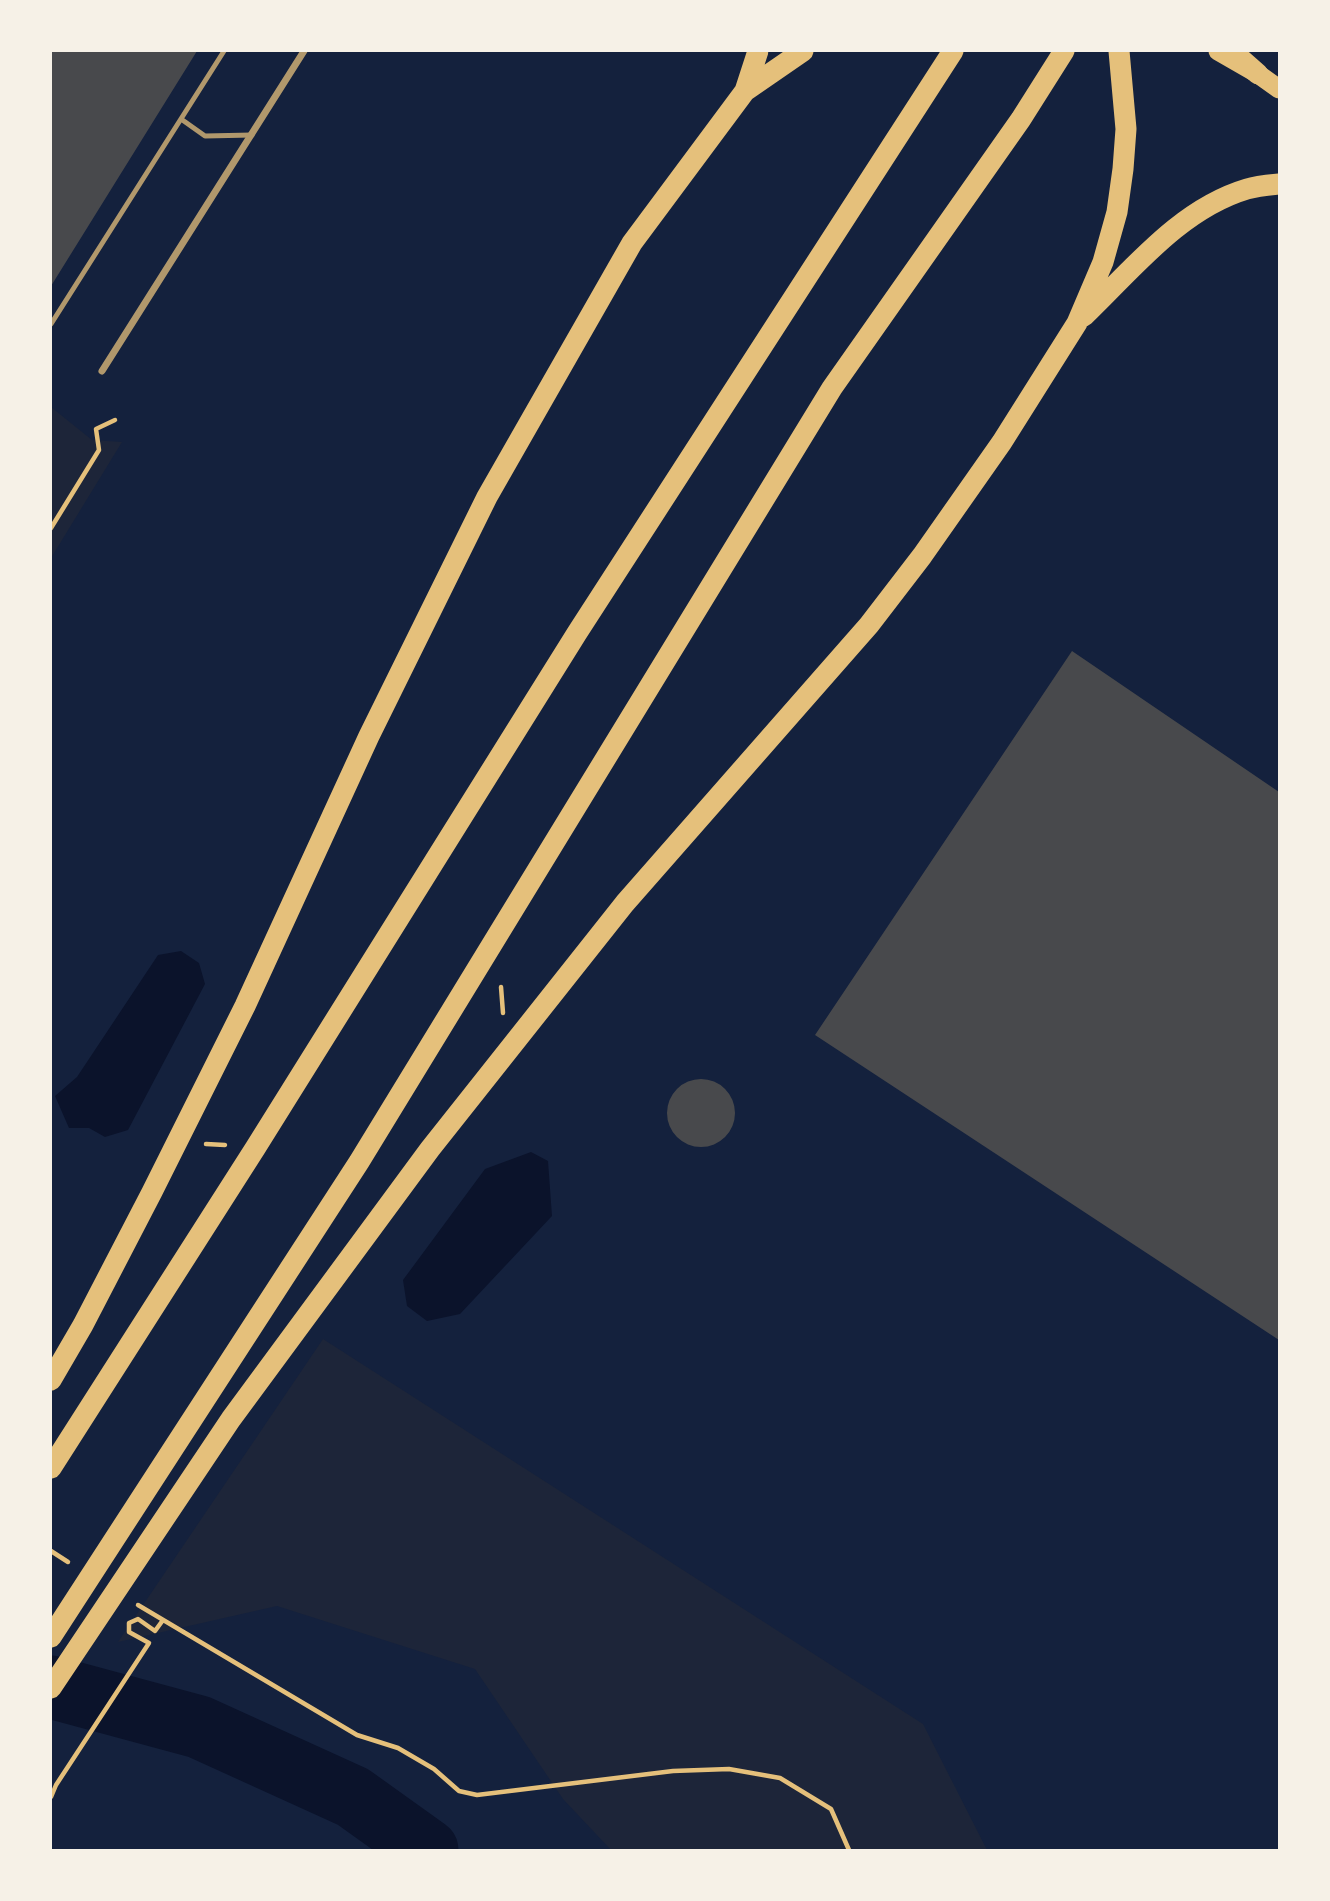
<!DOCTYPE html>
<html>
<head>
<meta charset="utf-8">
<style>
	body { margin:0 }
	#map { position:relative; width:1330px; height:1901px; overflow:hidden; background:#14213d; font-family:"Nunito Sans",sans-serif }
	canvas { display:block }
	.frame { position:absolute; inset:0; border:52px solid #f6f1e7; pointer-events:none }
</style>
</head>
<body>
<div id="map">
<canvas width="1330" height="1901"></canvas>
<div class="frame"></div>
</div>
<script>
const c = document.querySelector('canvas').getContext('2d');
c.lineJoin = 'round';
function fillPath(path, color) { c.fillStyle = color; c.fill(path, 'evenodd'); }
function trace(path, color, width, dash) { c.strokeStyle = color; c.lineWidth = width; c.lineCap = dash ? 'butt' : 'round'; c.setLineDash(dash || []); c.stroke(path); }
fillPath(new Path2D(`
	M51,407l41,33 30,2 -71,116z
	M323,1339l600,385 64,126h-376l-48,-51 -88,-130 -198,-63 -159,36z`), '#1d2539');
fillPath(new Path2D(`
	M181,951l18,12 6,21 -77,146 -23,7 -16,-9h-20l-14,-32 22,-19 81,-122z
	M531,1152l17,9 4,55 -92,98 -33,7 -20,-15 -4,-26 82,-111z`), '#0b132b');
trace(new Path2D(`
	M51,1687l148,40 154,70 74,53`), '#0b132b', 63);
fillPath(new Path2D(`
	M51,51h146l-146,235z
	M1072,651l207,141v548l-464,-305z
	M667 1113a34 34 0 1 1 68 0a34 34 0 1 1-68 0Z`), '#48494c');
trace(new Path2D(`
	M51,528l48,-78 -3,-21 19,-9
	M501,987l2,26
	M206,1144l19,1
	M51,1551l17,11
	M138,1605l219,130 41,13 36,21 25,22 18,4 196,-24 56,-2 51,9 51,31 18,41
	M51,1797l5,-12 93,-142 -20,-11v-9l9,-4 17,12 8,-11`), '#e5c07b', 4.5);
trace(new Path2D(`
	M181,119l24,17 47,-1
	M51,324l173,-273`), '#b1986c', 5);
trace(new Path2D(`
	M102,371l202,-320`), '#b1986c', 7);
trace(new Path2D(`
	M1218,51l40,23 21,15`), '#e5c07b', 19);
trace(new Path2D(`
	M1232,51l26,23
	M745,91l13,-40
	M1084,316c49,-47 96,-107 163,-127 10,-3 22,-4 32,-5
	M51,1380l32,-55 69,-133 93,-186 124,-270 118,-239 145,-254 113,-152 58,-40
	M51,1468l205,-321 321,-514 376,-582
	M51,1637l308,-475 473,-774 189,-269 43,-68
	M51,1688l180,-269 199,-270 195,-246 244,-278 53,-69 80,-114 75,-119 26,-61 14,-50 6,-43 3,-40 -7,-78`), '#e5c07b', 21);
</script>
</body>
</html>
